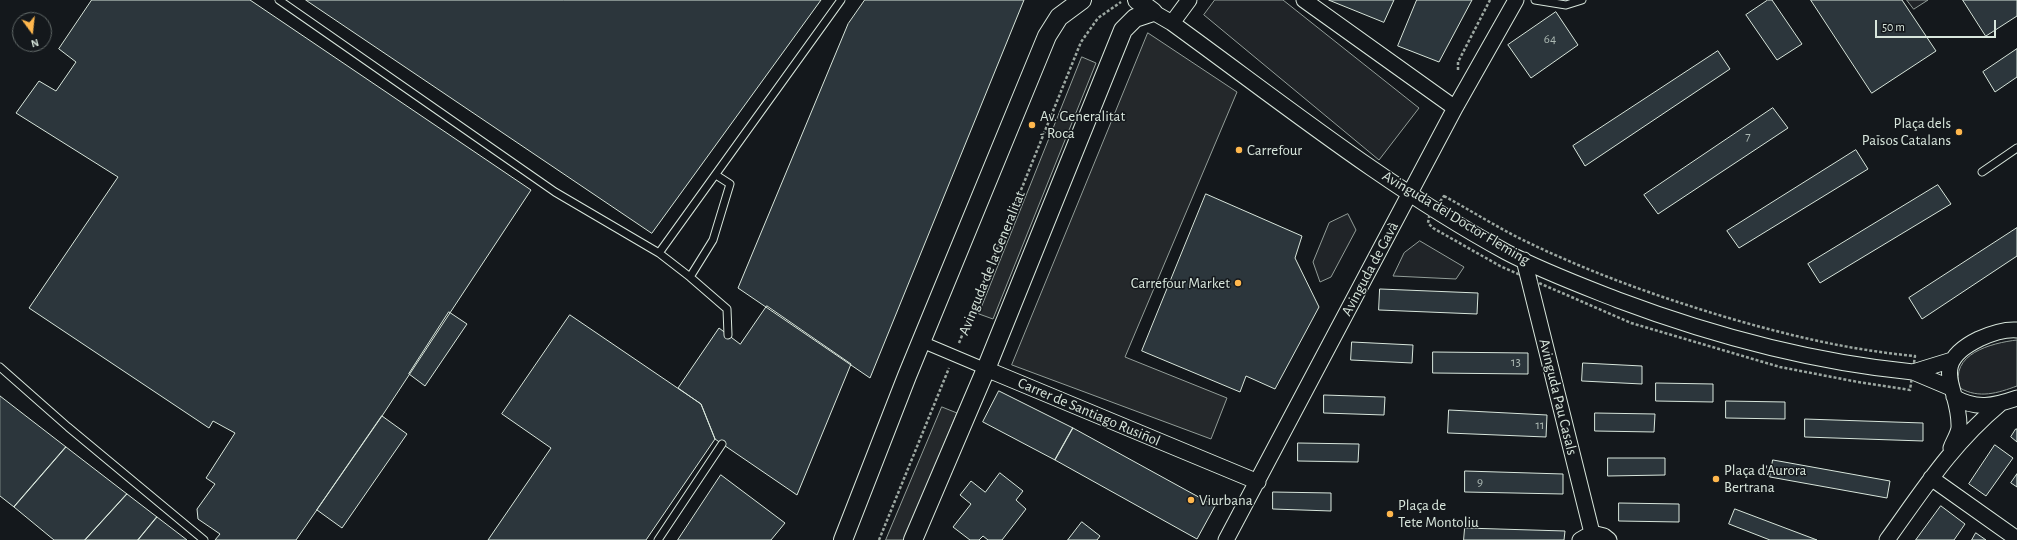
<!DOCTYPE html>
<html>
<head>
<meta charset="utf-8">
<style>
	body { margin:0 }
	#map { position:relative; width:2017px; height:540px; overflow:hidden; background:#14181c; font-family:"Alegreya Sans",sans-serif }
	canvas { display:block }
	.north { position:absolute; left:12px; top:12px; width:40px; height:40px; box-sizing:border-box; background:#14181c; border:1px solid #626a69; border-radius:50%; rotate:165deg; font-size:11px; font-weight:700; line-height:16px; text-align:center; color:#d8e6dc }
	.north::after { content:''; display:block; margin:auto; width:14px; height:18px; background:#ffb74d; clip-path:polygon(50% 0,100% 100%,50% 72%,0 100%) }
	.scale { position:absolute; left:1875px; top:20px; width:121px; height:18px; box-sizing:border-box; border:2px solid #d8e6dc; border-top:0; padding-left:5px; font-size:12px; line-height:14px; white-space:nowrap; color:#d8e6dc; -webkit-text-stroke:3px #14181c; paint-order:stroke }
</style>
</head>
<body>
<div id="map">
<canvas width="2017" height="540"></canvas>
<div class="north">N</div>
<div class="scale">50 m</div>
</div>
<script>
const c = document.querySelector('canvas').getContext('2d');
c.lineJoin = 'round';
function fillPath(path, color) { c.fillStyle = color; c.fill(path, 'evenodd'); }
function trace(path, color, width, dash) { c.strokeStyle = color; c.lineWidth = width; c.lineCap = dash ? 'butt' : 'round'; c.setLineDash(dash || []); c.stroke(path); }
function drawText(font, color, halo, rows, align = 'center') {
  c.font = font + ' "Alegreya Sans",sans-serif'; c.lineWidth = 3; c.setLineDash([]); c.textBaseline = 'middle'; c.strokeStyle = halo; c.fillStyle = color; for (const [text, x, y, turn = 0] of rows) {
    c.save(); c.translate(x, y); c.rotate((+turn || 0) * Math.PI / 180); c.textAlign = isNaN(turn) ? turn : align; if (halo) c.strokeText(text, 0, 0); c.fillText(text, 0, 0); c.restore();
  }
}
const green = new Path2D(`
	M1215,0h68l136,108 -40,52 -175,-145z
	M1907,0h21l-14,9z
	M1348,214l8,16 -25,47 -11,5 -7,-20 16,-39z
	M1420,241l44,26 -8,12 -63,-3 11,-23z
	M2017,340v46c-19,7 -38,13 -57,2 -11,-34 31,-45 57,-48z`);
fillPath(green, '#202428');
trace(green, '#939e99', 1);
const parking = new Path2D(`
	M1148,33l89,59 -112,265 102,41 -16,41 -199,-74z
	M1082,57l14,6 -103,256 -14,-5z
	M942,407l15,6 -53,127h-18z`);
fillPath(parking, '#24282b');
trace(parking, '#939e99', 1);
const building = new Path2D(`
	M92,0h158l281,190 -149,226 -86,124h-81l5,-6 -22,-15 -1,-10 18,-25 -9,-6 29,-45 -22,-12 -4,7 -180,-120 89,-131 -102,-64 23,-32 17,10 20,-29 -17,-13z
	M306,0h515l-169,233z
	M865,0h159l-154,378 -132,-90 110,-264z
	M1329,0h65l-10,22z
	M1417,0h55l-33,62 -41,-16z
	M1768,0h4l30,44 -25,16 -31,-45z
	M1811,0h91l34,51 -64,42z
	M1963,0h54v16l-31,20z
	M1556,12l22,33 -47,33 -23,-33z
	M2017,49v28l-22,15 -12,-20z
	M1718,51l12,18 -145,97 -12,-20z
	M1773,108l15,20 -130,86 -14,-19z
	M1856,150l12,19 -129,79 -12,-17z
	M1938,185l13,19 -131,79 -12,-19z
	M1206,194l96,42 -7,22 24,49 -44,82 -29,-13 -6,16 -98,-41z
	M2017,228v28l-95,63 -13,-21z
	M1380,289l98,4 -1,21 -98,-4z
	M767,306l84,58 -54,131 -82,-56 -14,-35 -23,-16 41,-60 21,16z
	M449,312l18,12 -42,62 -16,-12z
	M570,315l131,89 14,35 -69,101h-158l63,-92 -49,-34z
	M1352,342l61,3 -1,18 -61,-3z
	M1433,352l95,1v21l-95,-1z
	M1583,363l59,3v18l-60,-3z
	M1656,383l57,1v18l-57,-1z
	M999,391l74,37 -18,32 -72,-38z
	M1324,395l61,2 -1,18 -60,-2z
	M0,396l66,51 -52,60 -14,-11z
	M1726,401l59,1v17l-59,-1z
	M1449,410l98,5 -1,22 -98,-4z
	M1595,413l60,1 -1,18 -59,-1z
	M382,416l25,18 -65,94 -25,-18z
	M1805,419l118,4v18l-118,-4z
	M1073,428l142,78 -18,33 -142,-79z
	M2016,429h1v13l-6,-5z
	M1298,443l61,1 -1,18 -60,-1z
	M1995,445l18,13 -27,38 -17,-12z
	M66,447l61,47 -42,46h-31l-40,-33z
	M1608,458h57v17l-57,1z
	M1773,460l117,21 -3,17 -117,-21z
	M1465,471l98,3v20l-98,-2z
	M1000,473l23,18 -7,9 10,9 -24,31h-14l-5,-4 -4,4h-9l-17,-13 18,-23 -11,-9 11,-14 14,11z
	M2017,474v13l-6,-4z
	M721,475l64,48 -14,17h-93z
	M1273,492l58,1v18l-58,-2z
	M127,494l30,23 -19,23h-53z
	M1619,503l60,1v18l-60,-1z
	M1941,506l24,18 -11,16h-38z
	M1735,509l82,31h-47l-41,-16z
	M157,517l30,23h-49z
	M1082,522l18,14 -3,4h-29z
	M1465,528l100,3 -1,9h-100z
	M1976,533l10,7h-14z`);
fillPath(building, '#2c363c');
trace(building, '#d8e6dc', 1);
const service = new Path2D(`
	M279,0l276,192 104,61 31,24 37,32 1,26
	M1535,0l31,5 16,-5
	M1982,172l35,-24
	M659,253l182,-253
	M690,277l23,-37 17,-56 -14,-9
	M0,367l68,60 136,113
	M658,540l64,-96`);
const pedestrian = new Path2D(`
	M922,342l64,27`);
const minor = new Path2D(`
	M1304,0l151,108
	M1153,12l19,11c109,79 215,164 334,229 36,19 74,33 112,48 96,36 192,62 295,72
	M1172,23l17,-23
	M1524,260l68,273
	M986,369l272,113
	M1951,388l-38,-16 39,-12
	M1954,397c22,13 40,9 63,1
	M1951,448c2,-6 7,-13 8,-20 2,-40 -33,-63 20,-89 11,-5 25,-10 38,-9
	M1931,478l86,61
	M1226,540l229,-432 61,-108
	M1580,540l12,-7 12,3 5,4
	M1887,540c36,-50 65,-96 113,-136`);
const tertiary = new Path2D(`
	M1137,0l16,12
	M843,540l64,-164 140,-340 12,-19 23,-17
	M913,540l73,-171 137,-339 12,-12 18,-6`);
trace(service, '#d8e6dc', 9);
trace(pedestrian, '#d8e6dc', 13);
trace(minor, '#d8e6dc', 17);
trace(tertiary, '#d8e6dc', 20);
trace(new Path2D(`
	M1458,70v-8l32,-62
	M1444,196c26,14 51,30 77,43 65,32 132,56 201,77 64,19 127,34 193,40l-5,34 -52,-8 -78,-15 -149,-44 -131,-57 -67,-38 -5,-5 1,-6z
	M959,343l122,-301 17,-24 23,-16
	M879,540l70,-172`), '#9da8a2', 2.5, [3, 2]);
trace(service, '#14181c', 7);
trace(pedestrian, '#14181c', 11);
trace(minor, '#14181c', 15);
trace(tertiary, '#14181c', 18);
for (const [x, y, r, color] of [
	[1032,125,4,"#ffb74d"],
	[1959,132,4,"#ffb74d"],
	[1239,150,4,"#ffb74d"],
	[1238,283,4,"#ffb74d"],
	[1716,479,4,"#ffb74d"],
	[1191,500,4,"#ffb74d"],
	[1390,514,4,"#ffb74d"]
]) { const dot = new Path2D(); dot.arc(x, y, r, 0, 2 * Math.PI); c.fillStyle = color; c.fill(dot); trace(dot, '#14181c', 1.5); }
drawText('13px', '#adbab4', null, [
	["64",1550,39],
	["7",1748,136],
	["13",1516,362],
	["11",1540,425],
	["9",1480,482]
]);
drawText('15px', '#d8e6dc', '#14181c', [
	["Av. Generalitat",1040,116],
	["- Roca",1040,133],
	["Plaça dels",1951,123,"right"],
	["Països Catalans",1951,140,"right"],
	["Carrefour",1247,150],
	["Carrefour Market",1230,283,"right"],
	["Plaça d'Aurora",1724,470],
	["Bertrana",1724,487],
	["Viurbana",1199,500],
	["Plaça de",1398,505],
	["Tete Montoliu",1398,522]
], 'left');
drawText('15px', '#d8e6dc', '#14181c', [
	["Avinguda del Doctor Fleming",1456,218,31],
	["Avinguda de la Generalitat",992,263,-68],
	["Avinguda de Gavà",1370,269,-62],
	["Avinguda Pau Casals",1558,397,76],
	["Carrer de Santiago Rusiñol",1089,412,23]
]);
</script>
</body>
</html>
